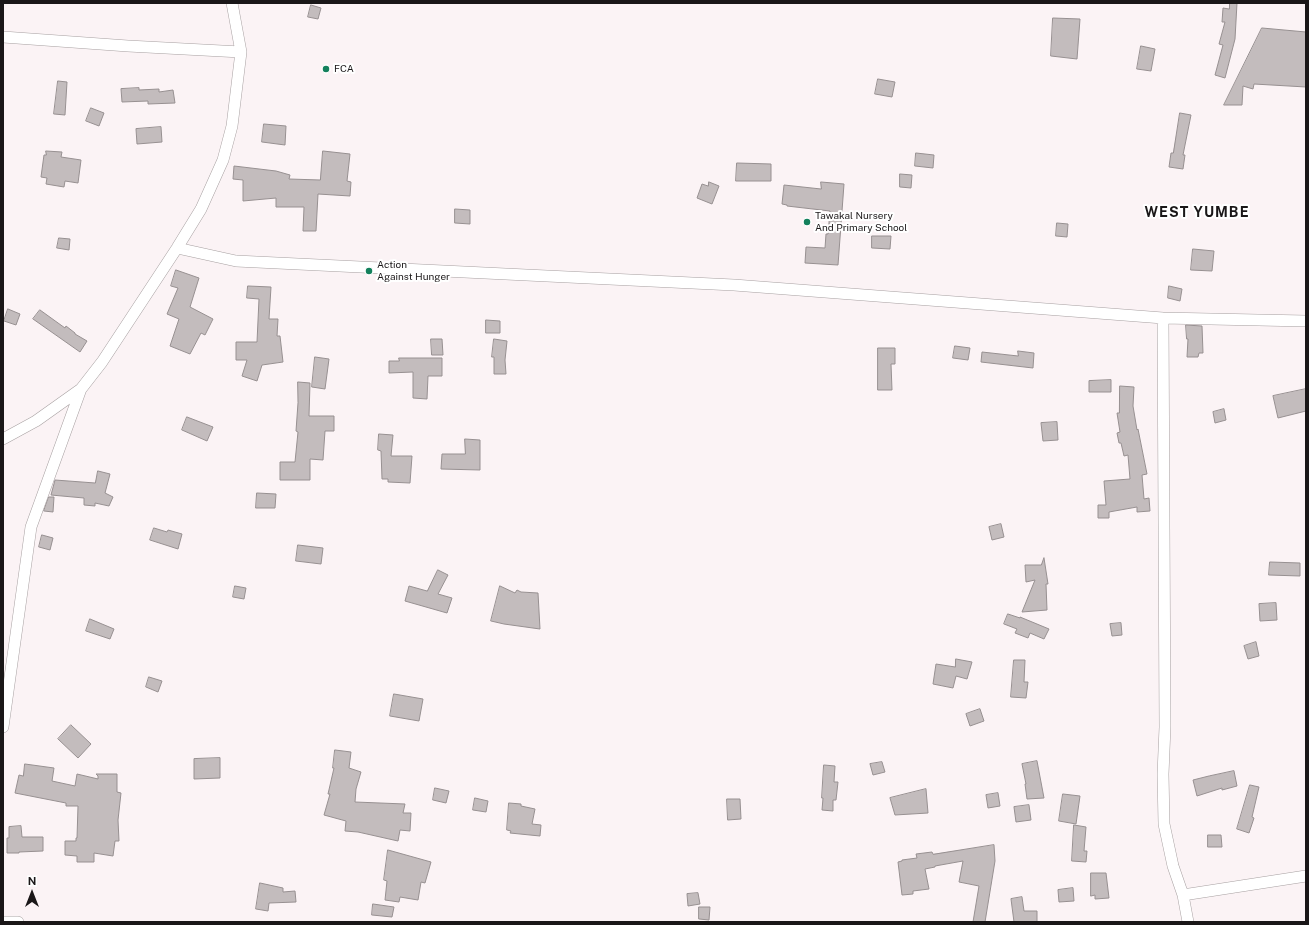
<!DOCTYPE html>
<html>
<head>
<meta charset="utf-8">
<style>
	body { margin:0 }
	#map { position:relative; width:1309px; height:925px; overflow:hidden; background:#fbf3f5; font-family:"Public Sans",sans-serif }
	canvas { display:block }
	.frame { position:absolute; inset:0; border:4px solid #1a1718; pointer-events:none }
	.north { position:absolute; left:12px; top:873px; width:40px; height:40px; -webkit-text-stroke:3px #fff; paint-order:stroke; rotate:0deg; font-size:11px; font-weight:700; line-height:16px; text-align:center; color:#1a1718 }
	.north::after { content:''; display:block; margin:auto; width:14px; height:18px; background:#1a1718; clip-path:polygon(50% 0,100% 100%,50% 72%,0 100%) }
</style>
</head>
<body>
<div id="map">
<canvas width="1309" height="925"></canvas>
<div class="frame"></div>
<div class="north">N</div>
</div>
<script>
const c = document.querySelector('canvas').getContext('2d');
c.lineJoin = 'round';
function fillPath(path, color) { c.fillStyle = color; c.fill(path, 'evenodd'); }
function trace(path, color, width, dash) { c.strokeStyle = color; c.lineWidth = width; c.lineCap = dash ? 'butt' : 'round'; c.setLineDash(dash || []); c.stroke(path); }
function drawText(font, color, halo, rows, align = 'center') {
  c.font = font + ' "Public Sans",sans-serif'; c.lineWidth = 4; c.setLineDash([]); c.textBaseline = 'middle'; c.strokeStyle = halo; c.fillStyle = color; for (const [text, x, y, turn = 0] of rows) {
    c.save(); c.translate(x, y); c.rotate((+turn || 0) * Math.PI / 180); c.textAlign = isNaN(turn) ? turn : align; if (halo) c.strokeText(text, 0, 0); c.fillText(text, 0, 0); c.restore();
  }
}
const building = new Path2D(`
	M1230,3h7l-2,36 -10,39 -10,-3 8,-30 -4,-1 6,-22h-3l1,-14 6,1z
	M311,5l10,3 -3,11 -10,-2z
	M1053,18l27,1 -3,40 -26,-3z
	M1262,28l44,4v55l-52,-3 -1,5 -10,-3 -1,19h-18z
	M1141,46l14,3 -4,22 -14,-2z
	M878,79l17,3 -3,15 -17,-3z
	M58,81l9,1 -2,33 -11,-1z
	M139,88v2l20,-1v3l14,-2 2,13 -27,1v-3l-26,1 -1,-13z
	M91,108l13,5 -5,13 -13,-5z
	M1180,113l11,2 -8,40h2l-2,14 -14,-2 2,-14h2z
	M264,124l22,2 -1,19 -23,-3z
	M161,127l1,15 -25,2 -1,-15z
	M46,151l16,1 -1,5 20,3 -3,23 -13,-2 -1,6 -18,-3 1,-6 -6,-1 3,-22h2z
	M323,151l27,3 -3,27 4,1 -1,14 -32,-2 -2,37h-13l1,-24h-28v-9l-33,3v-21l-10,-1 1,-13 42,5 14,4 -1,4 31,1z
	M916,153l18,2 -1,13 -18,-2z
	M737,163l34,1v17h-35z
	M900,174l12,1 -1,13 -11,-1z
	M709,182l10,4 -7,18 -15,-6 5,-14 6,2z
	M821,182l23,2 -6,81 -33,-2 1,-16 19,1 1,-14h2l2,-23 -43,-5v-1l-5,-1 2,-19 37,4z
	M455,209l15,1v14l-15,-1z
	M1057,223l11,1 -1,13 -11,-1z
	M872,236h19l-1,13 -18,-1z
	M59,238l11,1 -1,11 -12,-2z
	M1193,249l21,2 -2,20 -21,-1z
	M176,270l23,8 -9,29 23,12 -8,16 -4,-2 -11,21 -20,-8 9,-27 -12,-5 11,-26 -7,-2z
	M248,286l23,1 -2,32h9l-1,17h3l3,26 -21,3 -5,16 -15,-5 5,-16h-11v-18h21l2,-43 -12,-1z
	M1169,286l13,3 -2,12 -12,-3z
	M8,309l12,5 -4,11 -12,-4z
	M40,310l25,18 1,-2 9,7v1l12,7 -7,11 -47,-33z
	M486,320l14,1v12h-14z
	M1186,325l16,1 1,27h-4l-1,4h-11l1,-18h-1z
	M431,339h11l1,16h-11z
	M494,339l13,2 -2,19 1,14h-12v-17h-2z
	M955,346l15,2 -2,12 -15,-2z
	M878,348h17v16h-4l1,26h-14z
	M1018,351l16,2 -1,15 -52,-6 1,-10 36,4z
	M315,357l14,2 -4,30 -13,-2z
	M399,358h43v18h-14l-1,23 -14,-1v-26l-24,1v-12h10z
	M1111,380v12h-22v-11z
	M298,382l12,1 -1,33h25v15h-9l-2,29 -13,-1v21h-30v-18h15l3,-30 -2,-1 2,-28z
	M1120,386l14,1 -1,19 4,24 1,-1 9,45 -5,1 2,24 5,-1 1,13 -13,1v-5l-28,5v6h-11v-13h8l-2,-24 26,-2 -2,-24 -4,1 -3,-13h-2l-2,-10 3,-1 -3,-19h2z
	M1306,389v22l-28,7 -5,-22z
	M1224,409l2,11 -11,3 -2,-11z
	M187,417l26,10 -6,14 -25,-11z
	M1057,422l1,18 -15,1 -2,-18z
	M379,434l14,1 -2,21h21l-2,27 -22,-1v-3h-6l-1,-28 -3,-1z
	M465,439l15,1v30l-39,-1 1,-15h23z
	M98,471l12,3 -5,19 8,4 -4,9 -14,-3v3l-11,-1v-7l-33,-3 4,-15 40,3z
	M257,493l19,1 -1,14h-19z
	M49,497h5l-1,15 -9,-1z
	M1001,524l3,13 -12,3 -3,-13z
	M154,528l13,4 1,-2 14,4 -4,15 -28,-9z
	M42,535l11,3 -3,12 -11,-3z
	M298,545l25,3 -2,16 -25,-3z
	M1044,558l4,26h-2l1,26 -25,2 13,-32 -9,2 -1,-17h16z
	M1270,562l30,1v13l-31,-1z
	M438,570l10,5 -10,19 14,4 -5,15 -42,-12 4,-15 18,5z
	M235,586l11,2 -2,11 -11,-2z
	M500,586l15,7 2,-3 4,2 17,1 2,36 -36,-5 -13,-3z
	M1276,603l1,17 -17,1 -1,-17z
	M1008,614l12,4v-1l29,12 -5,10 -14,-6 -2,5 -13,-5 2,-4 -13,-5z
	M90,619l24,10 -4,10 -24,-8z
	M1121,623l1,12 -10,1 -2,-12z
	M1256,642l3,14 -11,3 -4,-13z
	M956,659l16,3 -5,17 -11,-3 -3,12 -20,-4 3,-20 19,3z
	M1014,660h11l-1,22h4l-2,16 -15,-1z
	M149,677l13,4 -4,11 -12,-5z
	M394,694l29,5 -4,22 -29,-5z
	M980,709l4,12 -14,5 -4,-12z
	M71,725l20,19 -13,14 -20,-19z
	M335,750l16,2 -2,16 12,4 -5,17 -1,13 50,2 -2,9h8l-1,18 -10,-1 -2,11 -40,-9 -13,-1 1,-10 -22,-6 6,-21h-2l6,-26h-1z
	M220,758v20l-26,1v-20z
	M1037,761l7,37 -17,1 -2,-15h1l-4,-20z
	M882,762l3,10 -12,3 -3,-11z
	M25,764l29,4 -2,13 23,5 2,-12 21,5v-3l-2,-2h21v18l4,1 -3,27 1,21h-4l-2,15 -19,-3v9h-17v-6l-12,-1v-14h11v-3h1l1,-32h-12v-3l-51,-10 4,-18 4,1z
	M824,765l11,1 -1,16h4l-2,18h-3v11l-11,-1 1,-12h-1z
	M1234,771l3,15 -15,4v-2l-25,8 -4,-16 16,-4z
	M1250,785l9,2 -7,30 2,1 -5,15 -12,-4z
	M435,788l14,3 -3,12 -13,-3z
	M926,789l2,24 -33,2 -5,-17z
	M998,793l2,13 -12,2 -2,-13z
	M1063,794l17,2 -4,28 -17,-3z
	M475,798l13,3 -2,11 -13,-2z
	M727,799h13l1,20 -13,1z
	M509,803l12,1v2l14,3 -3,15 9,1 -1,11 -30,-3 1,-2 -4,-1z
	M1029,805l2,15 -15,2 -2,-15z
	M1074,825l12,2 -2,24h3l-1,11 -14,-1z
	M21,826l1,11h21v14l-24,1v1h-12v-15h2v-11z
	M1208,835h13l1,12h-14z
	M994,845l1,16 -10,61h-12l6,-36 -20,-4 4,-21 -28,5v1l-10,2 4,20 -16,2v3l-11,1 -4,-33 4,-1v-1l15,-2 -1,-4 16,-2 1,2z
	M388,850l43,12 -6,21 -4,-1 -3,18 -18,-3 -1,5 -14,-2 2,-19 -3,-1z
	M1091,873h15l3,25 -14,1v-4l-4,1z
	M260,883l23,5v4l12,-1 1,11 -27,1 -1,8 -12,-2z
	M1073,888l1,13 -15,1 -1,-12z
	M698,893l2,11 -12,2 -1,-12z
	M1022,897l2,14h13v11h-23l-3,-23z
	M373,904l21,3 -2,10 -20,-2z
	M699,907h11l-1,13 -10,-1z`);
fillPath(building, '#c3bcbd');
trace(building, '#979091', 1);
const minor = new Path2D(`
	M3,37l125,9 113,6
	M177,248l59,13 498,24 429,33 143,3
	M1163,318l2,409 -2,47 1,50 9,42 10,29 5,27
	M3,439l33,-18 45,-32 21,-27 75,-114 24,-39 22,-49 9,-34 9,-74 -9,-49
	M3,727l28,-200 50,-138
	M1183,895l123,-19
	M3,922h15`);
trace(minor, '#a7a0a1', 12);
trace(minor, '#fff', 11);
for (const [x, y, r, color] of [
	[326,69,4,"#13805c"],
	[807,222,4,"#13805c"],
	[369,271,4,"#13805c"]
]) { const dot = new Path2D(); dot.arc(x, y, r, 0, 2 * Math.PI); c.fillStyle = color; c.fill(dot); trace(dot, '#fff', 1.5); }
drawText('10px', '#1a1718', '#fff', [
	["FCA",334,69],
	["Tawakal Nursery",815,216],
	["And Primary School",815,228],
	["Action",377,265],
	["Against Hunger",377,277]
], 'left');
c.letterSpacing = '1px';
drawText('bold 14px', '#1a1718', '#fff', [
	["WEST YUMBE",1197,213]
]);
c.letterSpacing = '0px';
</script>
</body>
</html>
